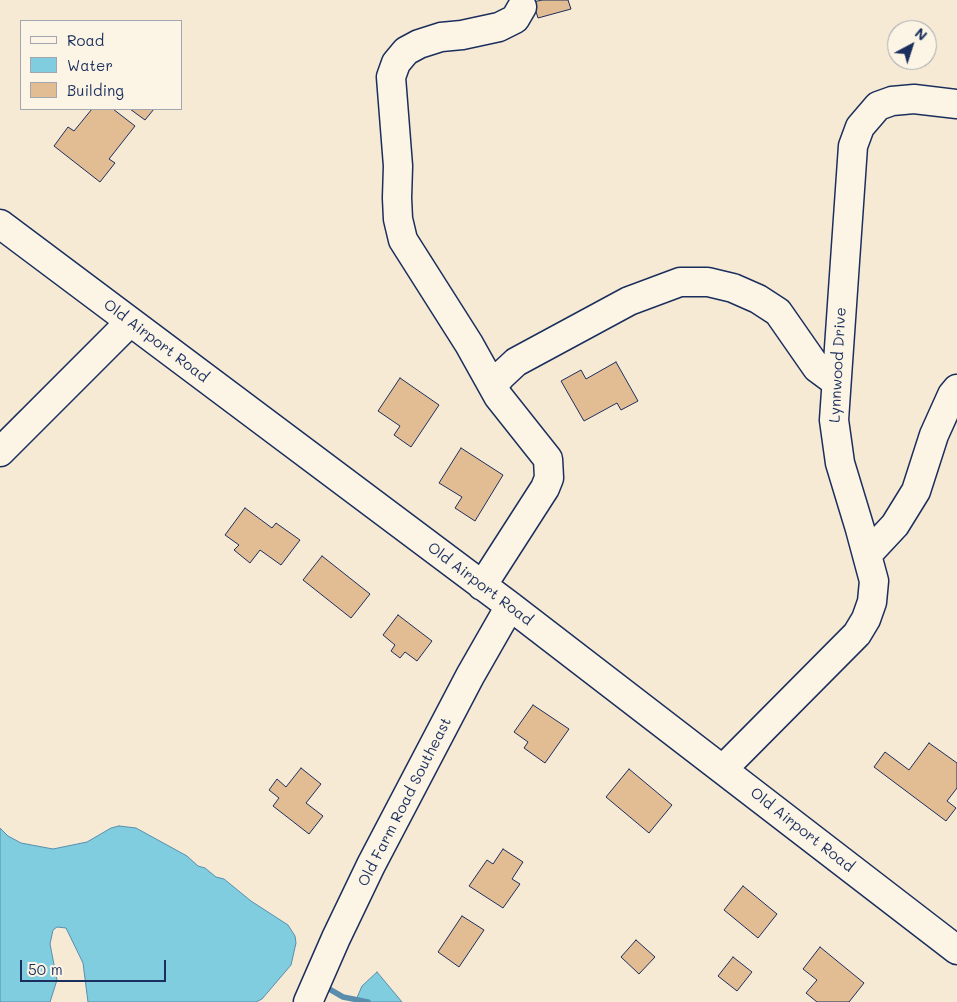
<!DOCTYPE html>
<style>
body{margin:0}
#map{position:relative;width:957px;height:1002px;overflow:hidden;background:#f7ead5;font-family:Mali,sans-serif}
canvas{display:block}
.legend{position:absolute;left:20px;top:20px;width:162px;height:90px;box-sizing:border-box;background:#fcf5e5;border:1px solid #a2a6af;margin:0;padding:6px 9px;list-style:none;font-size:15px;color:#1b2f5e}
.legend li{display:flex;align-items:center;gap:10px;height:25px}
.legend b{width:25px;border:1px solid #a2a6af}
.north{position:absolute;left:887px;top:20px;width:50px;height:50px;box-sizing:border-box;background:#fcf5e5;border:1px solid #a2a6af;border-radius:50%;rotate:40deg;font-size:14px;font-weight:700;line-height:20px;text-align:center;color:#1b2f5e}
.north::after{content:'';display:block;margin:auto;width:18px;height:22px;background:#1b2f5e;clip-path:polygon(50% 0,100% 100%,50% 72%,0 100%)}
.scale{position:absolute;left:20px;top:960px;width:146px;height:22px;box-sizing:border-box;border:2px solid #1b2f5e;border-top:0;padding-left:6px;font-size:15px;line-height:18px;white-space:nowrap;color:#1b2f5e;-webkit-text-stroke:4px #fcf5e5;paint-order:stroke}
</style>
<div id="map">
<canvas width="957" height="1002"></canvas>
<ul class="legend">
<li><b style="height:6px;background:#fcf5e5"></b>Road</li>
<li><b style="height:14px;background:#80cde0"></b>Water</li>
<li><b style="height:14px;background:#e2bc93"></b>Building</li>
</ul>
<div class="north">N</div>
<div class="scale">50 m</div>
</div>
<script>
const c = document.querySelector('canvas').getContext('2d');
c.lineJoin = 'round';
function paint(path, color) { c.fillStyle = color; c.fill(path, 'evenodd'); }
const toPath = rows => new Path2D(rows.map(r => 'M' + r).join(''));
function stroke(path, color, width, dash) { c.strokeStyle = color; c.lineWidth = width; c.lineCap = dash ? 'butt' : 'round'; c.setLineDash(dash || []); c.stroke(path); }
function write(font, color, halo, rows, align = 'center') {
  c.font = font + ' Mali,sans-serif'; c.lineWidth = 4; c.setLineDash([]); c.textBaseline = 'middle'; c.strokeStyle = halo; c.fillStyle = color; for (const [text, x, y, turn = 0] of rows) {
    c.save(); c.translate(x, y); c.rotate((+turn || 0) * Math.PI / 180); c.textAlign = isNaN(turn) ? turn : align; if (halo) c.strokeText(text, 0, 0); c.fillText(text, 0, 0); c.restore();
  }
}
const water = toPath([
 [119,826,136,828,187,856,198,866,205,868,216,877,224,879,251,901,288,925,295,936,296,943,291,965,262,999,256,1002,88,1002,83,963,66,928,57,927,53,930,50,944,57,980,50,1002,0,1002,0,828,8,836,21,843,53,849,87,842,111,828,119,826],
 [377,972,402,1002,358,1002,356,1000,362,986,377,972]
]);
const stream = toPath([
 [331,990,343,997,368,1002]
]);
const building = toPath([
 [542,0,568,0,571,9,538,18,533,2,542,0],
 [92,109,113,109,135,126,109,159,115,163,100,182,54,146,68,127,74,131,92,109],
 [130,109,154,109,145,120,130,109],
 [616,362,638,401,621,410,617,403,584,421,561,381,581,370,586,379,616,362],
 [400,378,439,405,411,447,394,435,400,426,378,411,400,378],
 [461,448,503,475,475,521,455,508,462,497,439,483,461,448],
 [245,508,272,528,276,523,300,540,281,565,260,550,250,563,234,550,239,545,225,535,245,508],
 [322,556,370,594,351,618,303,580,322,556],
 [398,615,432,641,417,661,405,652,400,658,391,651,395,645,383,635,398,615],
 [533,705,569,729,545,763,524,748,528,742,514,732,533,705],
 [929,743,957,763,957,788,947,801,956,808,946,821,874,767,885,752,909,770,929,743],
 [301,768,321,784,306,803,323,816,309,834,273,806,279,798,269,790,277,779,286,787,301,768],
 [629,769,672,805,649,833,606,797,629,769],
 [503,849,523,862,512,879,520,884,503,908,469,886,487,860,493,864,503,849],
 [743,886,777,914,758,938,724,910,743,886],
 [462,916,484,930,459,967,438,952,462,916],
 [636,940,655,957,639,974,621,957,636,940],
 [820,947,864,983,849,1002,817,1002,806,993,817,980,803,969,820,947],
 [733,957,752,972,737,991,718,976,733,957]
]);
const minor = toPath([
 [0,224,510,606,957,950],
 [493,386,501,376,516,362,629,301,680,282,708,282,733,288,758,299,778,312,817,368,836,382],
 [0,452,130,322],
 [867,555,895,525,916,491,934,435,952,395,957,389],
 [482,586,545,488,549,478,548,459,498,396,469,344,403,240,398,219,397,198,398,166,391,77,396,63,406,51,419,44,441,37,462,35,499,27,515,19,522,7],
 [723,769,857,634,866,619,872,602,874,581,860,529,840,463,834,420,853,146,860,127,878,106,892,101,914,99,957,104],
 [308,1002,336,938,371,865,470,676,510,606]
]);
const streetNames = [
 ["Old Airport Road",156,341,37],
 ["Lynnwood Drive",838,365,-87],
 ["Old Airport Road",480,584,37],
 ["Old Farm Road Southeast",405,802,-63],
 ["Old Airport Road",802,830,38]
];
paint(water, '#80cde0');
stroke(water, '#588eac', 1);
stroke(stream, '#588eac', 5.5);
paint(building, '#e2bc93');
stroke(building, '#1b2f5e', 1);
stroke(minor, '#1b2f5e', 31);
stroke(minor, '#fcf5e5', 28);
write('15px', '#1b2f5e', '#fcf5e5', streetNames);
</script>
